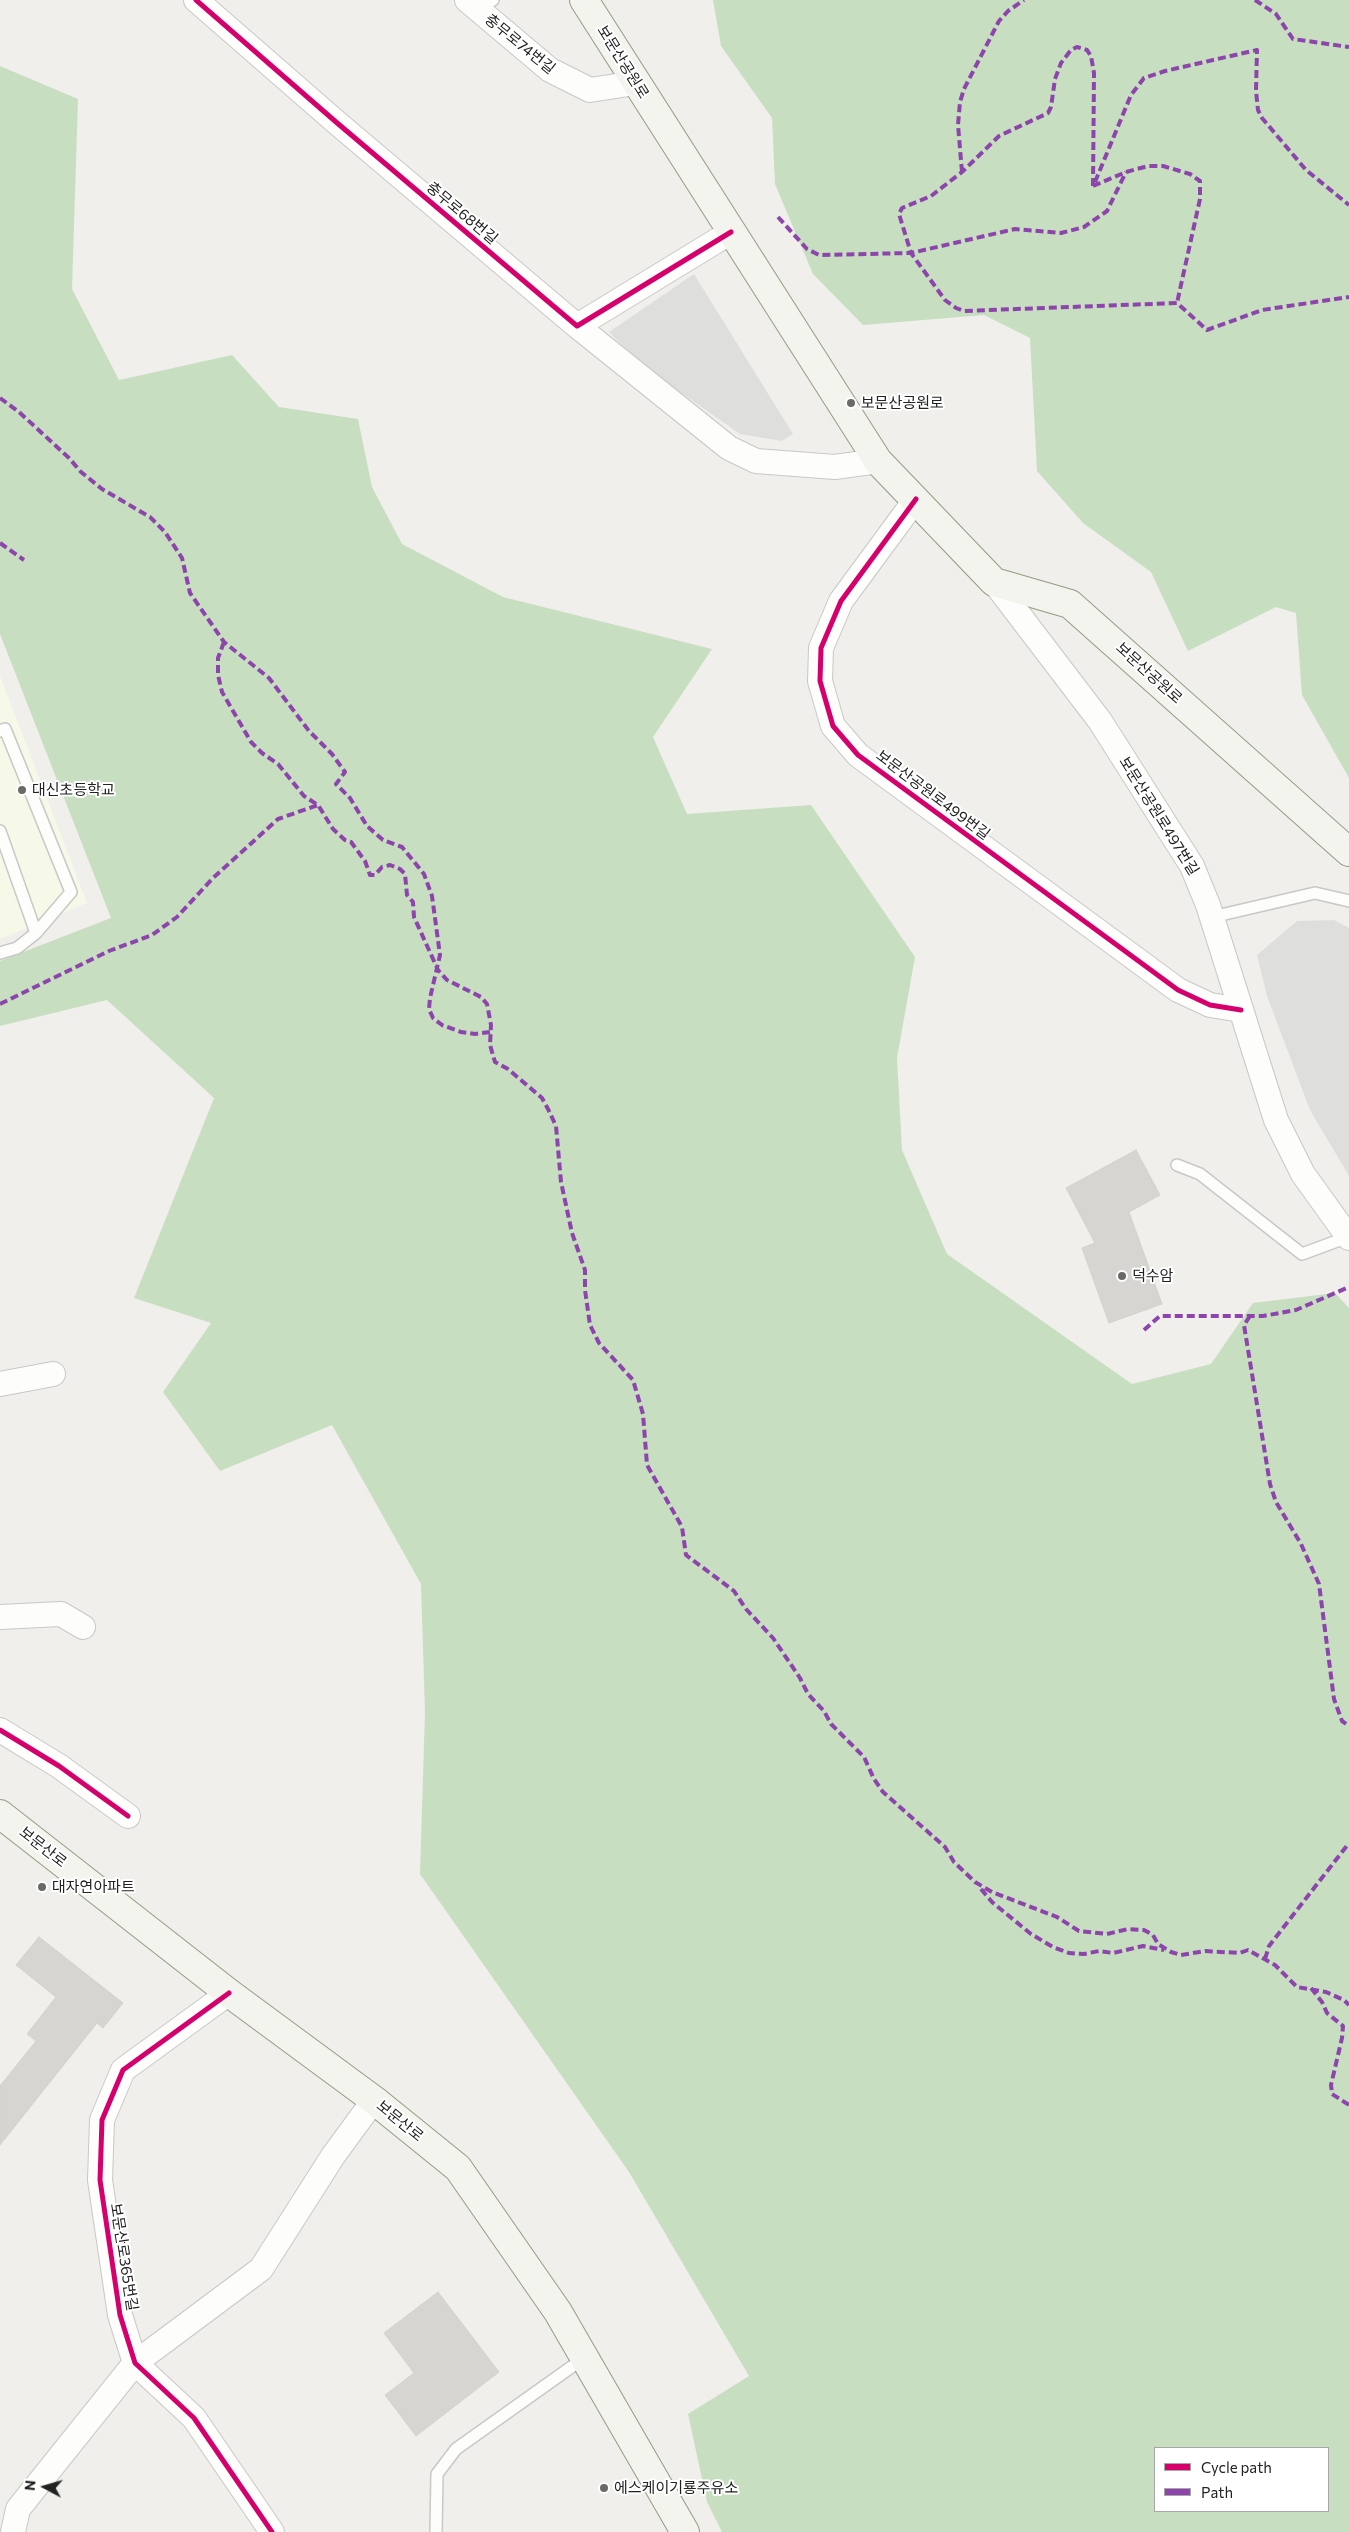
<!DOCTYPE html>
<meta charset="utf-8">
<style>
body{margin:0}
#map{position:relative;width:1349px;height:2532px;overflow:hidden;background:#f0efeb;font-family:Commissioner,sans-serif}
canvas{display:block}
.legend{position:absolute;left:1154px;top:2447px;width:175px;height:65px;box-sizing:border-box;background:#fff;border:1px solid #a7a7a7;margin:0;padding:6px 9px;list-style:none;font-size:15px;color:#222}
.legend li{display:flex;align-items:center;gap:10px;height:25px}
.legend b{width:25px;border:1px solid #a7a7a7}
.north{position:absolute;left:20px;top:2462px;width:50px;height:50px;-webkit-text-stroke:4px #fff;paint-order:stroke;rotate:276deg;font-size:14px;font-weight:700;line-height:20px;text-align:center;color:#222}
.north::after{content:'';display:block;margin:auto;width:18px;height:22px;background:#222;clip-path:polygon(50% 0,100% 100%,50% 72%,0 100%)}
</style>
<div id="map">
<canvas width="1349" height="2532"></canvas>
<ul class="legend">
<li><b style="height:6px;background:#d6006c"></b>Cycle path</li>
<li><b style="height:6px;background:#8e44ad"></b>Path</li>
</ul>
<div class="north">N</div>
</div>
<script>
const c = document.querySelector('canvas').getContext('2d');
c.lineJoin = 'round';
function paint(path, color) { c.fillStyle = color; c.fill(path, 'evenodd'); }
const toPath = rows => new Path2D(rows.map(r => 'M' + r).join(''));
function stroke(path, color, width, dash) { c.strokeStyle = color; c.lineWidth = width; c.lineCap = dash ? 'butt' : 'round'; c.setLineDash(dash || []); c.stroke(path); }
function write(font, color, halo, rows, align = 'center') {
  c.font = font + ' Commissioner,"Noto Sans KR",sans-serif'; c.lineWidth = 4; c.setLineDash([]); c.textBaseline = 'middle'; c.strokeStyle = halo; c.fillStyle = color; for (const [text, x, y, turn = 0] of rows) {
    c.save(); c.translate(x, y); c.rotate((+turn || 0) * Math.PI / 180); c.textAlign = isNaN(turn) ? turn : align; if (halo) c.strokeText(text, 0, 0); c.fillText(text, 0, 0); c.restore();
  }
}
const education = toPath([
 [0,676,87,903,0,939]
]);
const religious = toPath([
 [694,274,793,434,782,441,740,434,643,366,609,332],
 [1334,920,1349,928,1349,1176,1310,1110,1267,996,1257,955,1297,921]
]);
const forest = toPath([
 [713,0,1349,0,1349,778,1302,695,1296,613,1276,607,1188,651,1151,572,1083,523,1037,471,1030,338,984,315,863,325,813,274,775,184,772,118,721,46],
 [0,66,78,99,72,289,119,380,232,355,279,407,358,419,372,487,402,544,503,597,712,649,653,737,687,814,811,805,915,957,897,1058,902,1150,947,1254,1132,1384,1211,1364,1253,1303,1335,1293,1349,1308,1349,2532,722,2532,707,2502,688,2414,749,2376,629,2172,420,1874,425,1712,421,1584,332,1425,220,1471,163,1392,211,1323,134,1298,214,1098,107,1000,0,1026,0,961,111,918,0,634],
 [1328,2448,1328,2511,1155,2511,1155,2448]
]);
const building = toPath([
 [1136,1150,1160,1195,1129,1212,1162,1304,1109,1323,1082,1248,1095,1243,1066,1188,1136,1150],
 [39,1937,123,2003,103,2028,97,2023,0,2145,0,2086,36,2041,27,2034,56,1997,16,1965,39,1937],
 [438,2292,499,2372,416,2436,385,2395,414,2373,384,2333,438,2292]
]);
const lane = toPath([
 [478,10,493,0],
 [0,731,5,729,71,892,36,933],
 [0,831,36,933,17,948,0,953],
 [1212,917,1315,893,1349,901],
 [1177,1165,1200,1174,1302,1254,1348,1237],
 [436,2532,437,2474,456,2449,584,2358]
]);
const street = toPath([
 [196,0,336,122,577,326,731,232],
 [467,0,550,70,590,90,635,83],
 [577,326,729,448,756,461,835,467,878,461],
 [916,499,841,601,821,648,820,681,833,726,858,755,1178,990,1210,1005,1241,1010],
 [994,582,1100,721,1192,866,1208,905,1276,1120,1303,1174,1349,1238],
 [0,1384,53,1374],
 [0,1617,61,1614,83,1627],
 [0,1730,59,1766,128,1816],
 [229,1993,123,2070,102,2120,100,2180,120,2315,135,2363,194,2418,272,2532],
 [13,2532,18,2509,135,2363,261,2269,333,2156,374,2100]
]);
const secondary = toPath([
 [584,0,878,461,994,582,1070,604,1349,852],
 [0,1814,229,1993,374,2100,458,2168,558,2312,685,2532]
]);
const quiet = toPath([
 [1255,0,1276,14,1293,39,1349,47],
 [962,172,958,125,960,102,964,89,999,21,1008,11,1024,0],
 [1095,182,1131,95,1144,78,1165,71,1257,50,1256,91,1258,110,1262,118,1306,170,1349,205],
 [1093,186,1094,73,1091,56,1087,50,1077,47,1071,50,1061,63,1055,79,1051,107,1048,113,999,136,962,172,931,196,902,208,899,214,911,253,945,300,956,308,964,311,1177,303,1207,330,1262,310,1349,297],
 [1093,186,1126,172,1148,166,1163,166,1190,174,1200,181,1200,199,1177,303],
 [778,217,807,249,819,255,911,253,1015,229,1061,233,1084,227,1107,211,1126,172],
 [0,398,19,412,69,458,81,472,102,489,150,517,165,532,182,558,190,593,224,642,269,678,309,731,332,754,345,772,336,784,350,798,367,826,383,840,402,847,424,874,432,896,440,955,430,998,429,1009,433,1018,442,1025,461,1032,475,1034,490,1032],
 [0,543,24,560],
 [224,642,218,658,218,675,222,692,251,742,262,753,278,764,304,796,318,805,333,829,345,840,351,842,365,861,370,875,375,875,382,867,390,865,400,869,405,874,407,895,413,902,414,917,438,970,447,980,481,997,487,1004,491,1025,490,1045,495,1062,508,1069,542,1098,548,1109,556,1126,561,1182,572,1233,585,1270,585,1290,590,1325,599,1343,633,1380,643,1414,647,1465,682,1527,686,1555,734,1591,746,1609,773,1638,800,1678,808,1694,824,1711,831,1724,864,1757,874,1779,883,1792,945,1847,954,1862,975,1882,992,1892,1057,1917,1079,1931,1107,1934,1128,1929,1144,1930,1153,1935,1158,1944,1171,1952,1181,1955,1205,1951,1240,1953,1248,1950,1275,1965,1297,1987,1326,1992,1344,2000,1349,2005],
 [0,1004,109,951,152,935,177,917,213,878,278,819,318,805],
 [1250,1316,1244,1325,1270,1484,1276,1502,1301,1544,1319,1584,1334,1699,1342,1721,1349,1726],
 [1144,1330,1160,1316,1263,1316,1296,1310,1349,1287],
 [981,1889,992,1902,1031,1934,1053,1947,1069,1953,1084,1954,1099,1951,1113,1953,1143,1946,1164,1950],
 [1265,1959,1269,1946,1349,1843],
 [1311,1988,1322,2002,1327,2013,1343,2026,1342,2038,1331,2085,1332,2094,1349,2105]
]);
const cycleway = toPath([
 [196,0,336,122,577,326,731,232],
 [916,499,841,601,821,648,820,681,833,726,858,755,1178,990,1210,1005,1241,1010],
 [0,1730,59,1766,128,1816],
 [229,1993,123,2070,102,2120,100,2180,120,2315,135,2363,194,2418,272,2532]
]);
const markers = [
 [851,403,5,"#6a6a68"],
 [22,790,5,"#6a6a68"],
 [1122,1276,5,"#6a6a68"],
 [42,1887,5,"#6a6a68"],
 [604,2488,5,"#6a6a68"]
];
const streetNames = [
 ["충무로74번길",520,44,39],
 ["보문산공원로",623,62,58],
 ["충무로68번길",462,213,40],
 ["보문산공원로",1149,673,42],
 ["보문산공원로499번길",933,795,37],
 ["보문산공원로497번길",1159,816,58],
 ["보문산로",43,1847,38],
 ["보문산로",400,2121,39],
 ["보문산로365번길",124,2257,81]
];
const poiNames = [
 ["보문산공원로",861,403],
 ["대신초등학교",32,790],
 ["덕수암",1132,1276],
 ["대자연아파트",52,1887],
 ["에스케이기룡주유소",614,2488]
];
paint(education, '#f6f8e8');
paint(religious, '#dededc');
paint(forest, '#c7dfc0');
paint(building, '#d7d5d2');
stroke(building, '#d3d1cc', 1);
stroke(lane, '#c9c8c7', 14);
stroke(street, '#c9c8c7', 26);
stroke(secondary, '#969b81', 30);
stroke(lane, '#fdfdfc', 11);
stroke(street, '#fdfdfc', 24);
stroke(secondary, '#f3f4ed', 28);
stroke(quiet, '#8e44ad', 4, [8, 4]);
stroke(cycleway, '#d6006c', 5);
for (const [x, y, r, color] of markers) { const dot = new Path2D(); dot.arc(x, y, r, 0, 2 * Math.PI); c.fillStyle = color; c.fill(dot); stroke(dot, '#fff', 2); }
write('15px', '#222', '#fff', streetNames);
write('15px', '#222', '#fff', poiNames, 'left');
</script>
